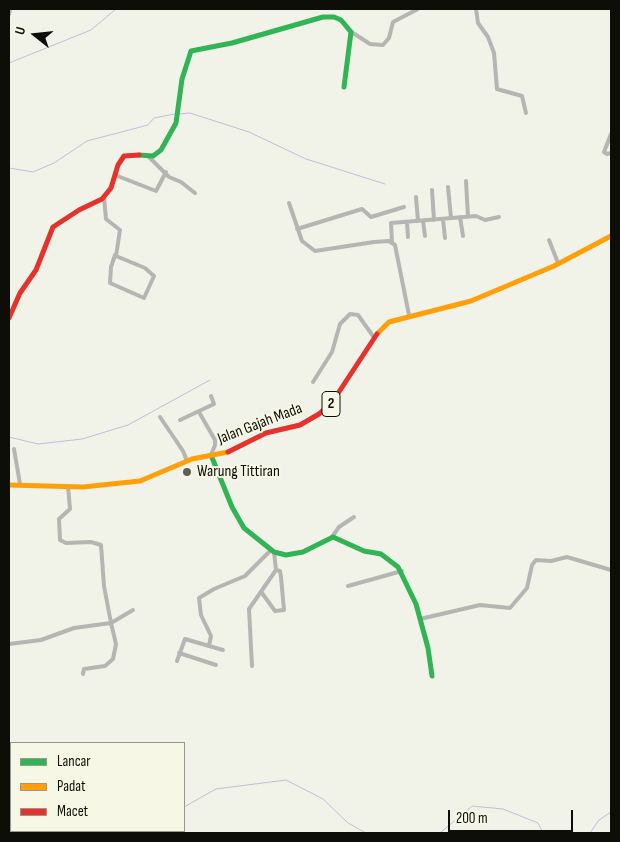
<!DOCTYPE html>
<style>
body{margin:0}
#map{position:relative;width:620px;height:842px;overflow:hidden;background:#f2f3e8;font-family:"Sofia Sans Condensed",sans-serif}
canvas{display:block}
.frame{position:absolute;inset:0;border:10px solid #0e0e08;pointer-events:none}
.legend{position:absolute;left:10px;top:742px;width:175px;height:90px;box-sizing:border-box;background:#f6f7e4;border:1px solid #999a8c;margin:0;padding:6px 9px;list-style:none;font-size:15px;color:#0e0e08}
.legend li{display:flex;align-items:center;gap:10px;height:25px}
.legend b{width:25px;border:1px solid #999a8c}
.north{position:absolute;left:10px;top:10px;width:50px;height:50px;-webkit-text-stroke:4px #f6f7e4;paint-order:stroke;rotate:286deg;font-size:14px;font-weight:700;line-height:20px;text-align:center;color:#0e0e08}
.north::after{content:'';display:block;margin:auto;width:18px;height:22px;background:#0e0e08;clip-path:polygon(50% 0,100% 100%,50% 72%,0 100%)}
.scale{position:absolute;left:448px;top:810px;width:125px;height:22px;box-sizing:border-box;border:2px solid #0e0e08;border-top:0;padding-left:6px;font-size:15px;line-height:18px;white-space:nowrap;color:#0e0e08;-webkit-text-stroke:4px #f6f7e4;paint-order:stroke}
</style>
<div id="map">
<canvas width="620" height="842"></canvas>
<div class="frame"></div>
<ul class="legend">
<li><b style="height:6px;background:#30b455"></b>Lancar</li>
<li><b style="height:6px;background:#ff9f0a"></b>Padat</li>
<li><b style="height:6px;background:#e5322d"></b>Macet</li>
</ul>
<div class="north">U</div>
<div class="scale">200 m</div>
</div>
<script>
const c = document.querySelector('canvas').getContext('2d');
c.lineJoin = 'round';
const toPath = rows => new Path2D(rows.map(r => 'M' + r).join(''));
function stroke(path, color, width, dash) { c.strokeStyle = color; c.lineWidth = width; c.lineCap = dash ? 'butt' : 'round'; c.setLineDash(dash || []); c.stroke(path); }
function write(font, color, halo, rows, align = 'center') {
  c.font = font + ' "Sofia Sans Condensed",sans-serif'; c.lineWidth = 4; c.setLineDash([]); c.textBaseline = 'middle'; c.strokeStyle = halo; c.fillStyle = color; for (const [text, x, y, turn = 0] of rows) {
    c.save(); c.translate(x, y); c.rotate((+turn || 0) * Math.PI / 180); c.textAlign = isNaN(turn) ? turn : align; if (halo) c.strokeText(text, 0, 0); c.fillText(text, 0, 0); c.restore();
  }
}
const stream = toPath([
 [9,63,91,30,116,9],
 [179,114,190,113,249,132,306,159,385,184],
 [9,168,33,172,54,163,87,141,148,125,154,118,175,114],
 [9,437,38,444,82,439,128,425,210,380],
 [9,785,11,785],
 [184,807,216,789,286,780,323,799,348,823,366,833],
 [440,833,472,806,503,809,538,823,543,833],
 [590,833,599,820,611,812]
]);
const street = toPath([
 [476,9,478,23,488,37,494,53,497,89,522,96,526,113],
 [9,14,10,9],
 [350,31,370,44,383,45,389,38,393,22,418,9],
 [611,134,604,152,607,154,611,153],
 [149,157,169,177,181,182,195,193],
 [115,175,156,191,166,172],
 [466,181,468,217],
 [448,187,451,218],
 [432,190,434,220],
 [104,197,106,219,120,230,116,256,145,268,154,276,144,298,110,283,111,267,115,255],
 [416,197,418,221],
 [289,203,302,241,315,251,374,242,389,241,395,245,409,315],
 [460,217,463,236],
 [443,219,445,238],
 [423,221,425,236],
 [407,222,408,237],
 [297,229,362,209,371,217,404,207],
 [549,240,558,263],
 [392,242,391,223,476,216,485,220,499,217],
 [313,382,332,352,340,324,350,314,358,315,373,336],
 [199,412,215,440,215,445,211,455],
 [160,417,183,451,187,461],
 [180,420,214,404,211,396],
 [14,449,20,484],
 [332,537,339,527,354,517],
 [348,586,402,571],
 [262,593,275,611,284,610,281,577,280,571,276,570],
 [420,619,480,605,510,608,527,588,532,565,536,560,551,561,567,557,611,570],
 [9,644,41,640,74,628,111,623,104,586,101,545,91,542,66,543,60,540,59,519,70,509,68,486],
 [209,646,211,636,201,615,199,598,214,589,245,576,271,550],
 [179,653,216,665],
 [177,661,185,639,223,650],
 [252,666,249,609,276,570,274,552],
 [83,674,84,669,105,666,113,659,116,644,111,623,133,610]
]);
const fast = toPath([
 [139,155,153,156,161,150,176,123,182,79,191,51,232,43,323,17,334,17,341,20,351,32,344,87],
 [211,455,232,507,244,528,274,552,286,555,303,552,333,537,364,551,381,554,398,567,416,604,428,648,432,676]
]);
const slow = toPath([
 [377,334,389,322,471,301,554,266,611,236],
 [9,485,83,487,140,481,192,459,228,452]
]);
const jam = toPath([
 [9,318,20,293,36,270,53,227,79,210,102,199,111,188,118,165,124,156,139,155],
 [228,452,266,433,300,425,319,414,333,401,377,334]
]);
const markers = [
 [187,472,5,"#5e5e56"]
];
const shields = [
 [331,404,18]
];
const shieldNames = [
 ["2",331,404]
];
const streetNames = [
 ["Jalan Gajah Mada",260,424,-21]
];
const poiNames = [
 ["Warung Tittiran",197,472]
];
stroke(stream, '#c2bbdb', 1);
stroke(street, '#b5b5b3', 4);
stroke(fast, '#30b455', 5);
stroke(slow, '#ff9f0a', 5);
stroke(jam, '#e5322d', 5);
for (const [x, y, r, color] of markers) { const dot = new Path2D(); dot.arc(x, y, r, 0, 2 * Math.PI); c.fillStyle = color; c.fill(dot); stroke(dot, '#f6f7e4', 2); }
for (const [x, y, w] of shields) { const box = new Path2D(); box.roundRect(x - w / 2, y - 12.5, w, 25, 4); c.fillStyle = '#f6f7e4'; c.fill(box); stroke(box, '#0e0e08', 1); }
write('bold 15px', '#0e0e08', null, shieldNames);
write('16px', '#0e0e08', '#f6f7e4', streetNames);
write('16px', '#0e0e08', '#f6f7e4', poiNames, 'left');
</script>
